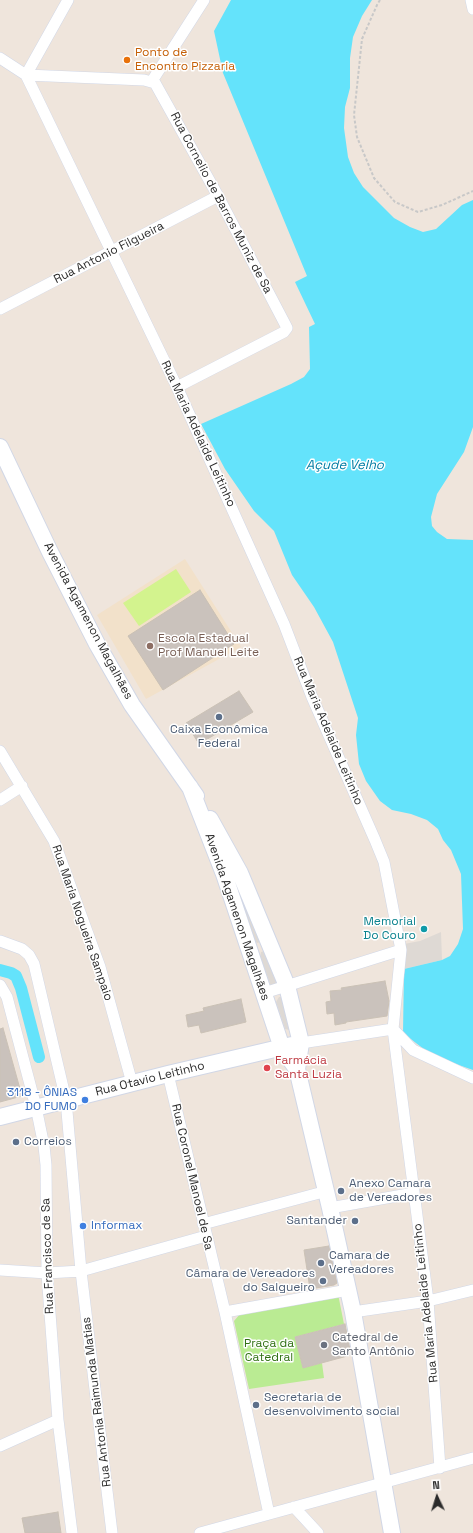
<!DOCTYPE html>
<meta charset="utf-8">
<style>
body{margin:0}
#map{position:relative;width:473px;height:1533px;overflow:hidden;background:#efe5dc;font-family:"Space Grotesk",sans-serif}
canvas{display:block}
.north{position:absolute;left:417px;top:1477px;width:40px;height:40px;-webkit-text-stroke:3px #fff;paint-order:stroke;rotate:356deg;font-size:11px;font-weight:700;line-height:16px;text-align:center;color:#2b2b2b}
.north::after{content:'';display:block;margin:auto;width:14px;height:18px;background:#2b2b2b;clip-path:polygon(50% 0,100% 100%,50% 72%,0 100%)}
</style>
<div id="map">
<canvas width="473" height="1533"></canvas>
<div class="north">N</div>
</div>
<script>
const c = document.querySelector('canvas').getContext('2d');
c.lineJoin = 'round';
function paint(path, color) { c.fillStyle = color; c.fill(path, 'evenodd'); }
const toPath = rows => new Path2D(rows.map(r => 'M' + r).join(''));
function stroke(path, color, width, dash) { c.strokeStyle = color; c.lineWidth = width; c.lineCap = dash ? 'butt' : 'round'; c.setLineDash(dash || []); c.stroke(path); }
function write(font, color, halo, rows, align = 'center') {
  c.font = font + ' "Space Grotesk",sans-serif'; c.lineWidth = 3; c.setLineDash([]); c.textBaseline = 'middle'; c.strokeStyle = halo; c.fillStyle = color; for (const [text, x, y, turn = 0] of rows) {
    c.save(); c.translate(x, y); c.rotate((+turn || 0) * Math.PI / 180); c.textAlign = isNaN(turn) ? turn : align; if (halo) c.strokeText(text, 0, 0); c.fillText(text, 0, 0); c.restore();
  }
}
const education = toPath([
 [185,559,241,647,146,699,97,615]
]);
const green = toPath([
 [338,1294,344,1324,295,1337,303,1368,322,1363,324,1378,249,1389,234,1321,240,1314]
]);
const pitch = toPath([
 [176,569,191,592,139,626,123,603]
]);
const plaza = toPath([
 [246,905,261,940,258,943,255,942,243,909,244,906],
 [441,932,442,960,404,969,404,944,420,941],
 [265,951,279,983,271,986,260,957,261,952],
 [279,997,282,997,290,1030,285,1029,276,1002]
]);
const water = toPath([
 [231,0,372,0,362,16,353,37,350,58,350,88,345,107,344,128,348,157,354,173,363,187,394,218,410,227,423,232,436,229,462,205,473,200,473,427,464,452,437,494,431,517,432,526,437,532,447,539,473,540,473,1070,453,1063,425,1050,403,1033,404,969,442,960,450,956,458,944,463,929,461,874,451,850,443,840,438,829,427,820,411,814,392,810,380,801,366,781,359,764,356,735,358,718,333,642,314,607,292,575,274,531,254,511,225,469,201,424,291,384,304,377,310,369,309,327,315,324,295,282,307,276,223,73,214,31]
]);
const canal = toPath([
 [0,970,11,973,16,976,21,988,39,1057]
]);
const building = toPath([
 [200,590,234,644,163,690,128,636,200,590],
 [239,691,253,712,199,744,186,723,239,691],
 [385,981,389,1001,387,1016,346,1022,346,1023,335,1025,334,1013,327,1014,326,1002,331,1001,330,991,342,990,341,988,385,981],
 [241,999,246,1022,201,1033,199,1025,188,1027,186,1015,204,1011,203,1008,241,999],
 [3,1028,22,1096,0,1102,0,1029,3,1028],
 [329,1246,337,1283,334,1285,310,1289,304,1250,329,1246],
 [345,1324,351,1355,303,1368,295,1337,345,1324],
 [58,1512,61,1533,25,1533,22,1518,58,1512]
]);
const path = toPath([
 [380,0,377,5,362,39,354,115,357,137,374,178,395,202,418,212,442,205,473,191]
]);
const street = toPath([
 [471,0,473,9],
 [0,58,26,75,177,387,284,624,312,697,375,840,384,862,401,950,393,1029,428,1301,440,1468],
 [26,75,144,80,155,83,218,196,285,324,287,328,284,332,177,387],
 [26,75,68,0],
 [152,81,204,0],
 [0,309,218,196],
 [0,751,54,841,100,967,132,1083],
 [0,800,22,786],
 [0,941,22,949,29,955,34,964,66,1100,81,1271,112,1533],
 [0,985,7,997,36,1107,44,1146,46,1165,47,1273,58,1420,72,1533],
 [264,993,401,950],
 [301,1043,393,1029,413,1050,473,1078],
 [168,1074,225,1312,269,1514],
 [330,1208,414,1193],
 [203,1224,327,1191],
 [0,1270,47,1273,81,1271,206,1236],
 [225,1312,348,1290],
 [353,1312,428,1301,473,1290],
 [0,1446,58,1420],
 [294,1507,318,1533],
 [200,1533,473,1458]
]);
const secondary = toPath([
 [0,447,50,552,97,644,132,705,196,796],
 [190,787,224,874,282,1048,297,1069,330,1208,353,1312,392,1533],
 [210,819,240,873,287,986,301,1043,297,1069],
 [0,1117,168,1074,292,1045]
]);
const markers = [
 [127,60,4,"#e8710a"],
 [150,646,4,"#8d6e63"],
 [219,717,4,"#5c6f8a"],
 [424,929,4,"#0f9aa8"],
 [267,1068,4,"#e0444e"],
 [85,1100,4,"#3f7fe0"],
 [16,1142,4,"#5c6f8a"],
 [341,1191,4,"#5c6f8a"],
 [355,1221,4,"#5c6f8a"],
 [83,1226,4,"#3f7fe0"],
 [321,1263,4,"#5c6f8a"],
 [323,1281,4,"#5c6f8a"],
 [324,1345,4,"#6b7280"],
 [256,1405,4,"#5c6f8a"]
];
const foodNames = [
 ["Ponto de",135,53],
 ["Encontro Pizzaria",135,67]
];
const streetNames = [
 ["Rua Cornelio de Barros Muniz de Sa",221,203,62],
 ["Rua Antonio Filgueira",109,253,-27],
 ["Rua Maria Adelaide Leitinho",198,434,65],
 ["Avenida Agamenon Magalhães",88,621,62],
 ["Rua Maria Adelaide Leitinho",328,731,67],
 ["Avenida Agamenon Magalhães",237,917,71],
 ["Rua Maria Nogueira Sampaio",82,923,71],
 ["Rua Otavio Leitinho",150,1079,-14],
 ["Rua Coronel Manoel de Sa",192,1177,77],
 ["Rua Francisco de Sa",48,1256,-92],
 ["Rua Maria Adelaide Leitinho",426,1303,-96],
 ["Rua Antonia Raimunda Matias",97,1402,-97]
];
const educationNames = [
 ["Escola Estadual",158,639],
 ["Prof Manuel Leite",158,653]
];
const serviceNames = [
 ["Caixa Econômica",219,730,"center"],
 ["Federal",219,744,"center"],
 ["Correios",24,1142],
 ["Anexo Camara",349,1184],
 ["de Vereadores",349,1198],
 ["Santander",347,1221,"right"],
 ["Camara de",329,1256],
 ["Vereadores",329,1270],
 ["Câmara de Vereadores",315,1274,"right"],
 ["do Salgueiro",315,1288,"right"],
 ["Secretaria de",264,1398],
 ["desenvolvimento social",264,1412]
];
const cultureNames = [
 ["Memorial",416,922],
 ["Do Couro",416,936]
];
const healthNames = [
 ["Farmácia",275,1061],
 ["Santa Luzia",275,1075]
];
const shopNames = [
 ["3118 - ÔNIAS",77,1093],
 ["DO FUMO",77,1107],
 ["Informax",91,1226,"left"]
];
const worshipNames = [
 ["Catedral de",332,1338],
 ["Santo Antônio",332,1352]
];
const parkNames = [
 ["Praça da",269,1344],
 ["Catedral",269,1358]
];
const waterNames = [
 ["Açude Velho",345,465]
];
paint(education, '#f2e1ca');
paint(green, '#baeb93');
paint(pitch, '#d3f38e');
paint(plaza, '#ded9d4');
paint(water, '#64e3fb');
stroke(canal, '#64e3fb', 12);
paint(building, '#cac2bc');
stroke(building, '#cac1b5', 1);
stroke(street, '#d1d7e6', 12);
stroke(secondary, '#d1d7e6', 18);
stroke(path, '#c8c8c8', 2, [3, 2]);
stroke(street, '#fff', 11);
stroke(secondary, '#fff', 16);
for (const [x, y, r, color] of markers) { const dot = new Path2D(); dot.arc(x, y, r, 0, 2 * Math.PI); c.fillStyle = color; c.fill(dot); stroke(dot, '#fff', 1.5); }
write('12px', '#c56008', '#fff', foodNames, 'left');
write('12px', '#2b2b2b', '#fff', streetNames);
write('12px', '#785e54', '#fff', educationNames, 'left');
write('12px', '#4e5e75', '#fff', serviceNames, 'left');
write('12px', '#0d838f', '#fff', cultureNames, 'right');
write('12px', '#be3a42', '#fff', healthNames, 'left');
write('12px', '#366cbe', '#fff', shopNames, 'right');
write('12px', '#5b616d', '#fff', worshipNames, 'left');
write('12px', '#307113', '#fff', parkNames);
write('italic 13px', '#017ca3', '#fff', waterNames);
</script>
